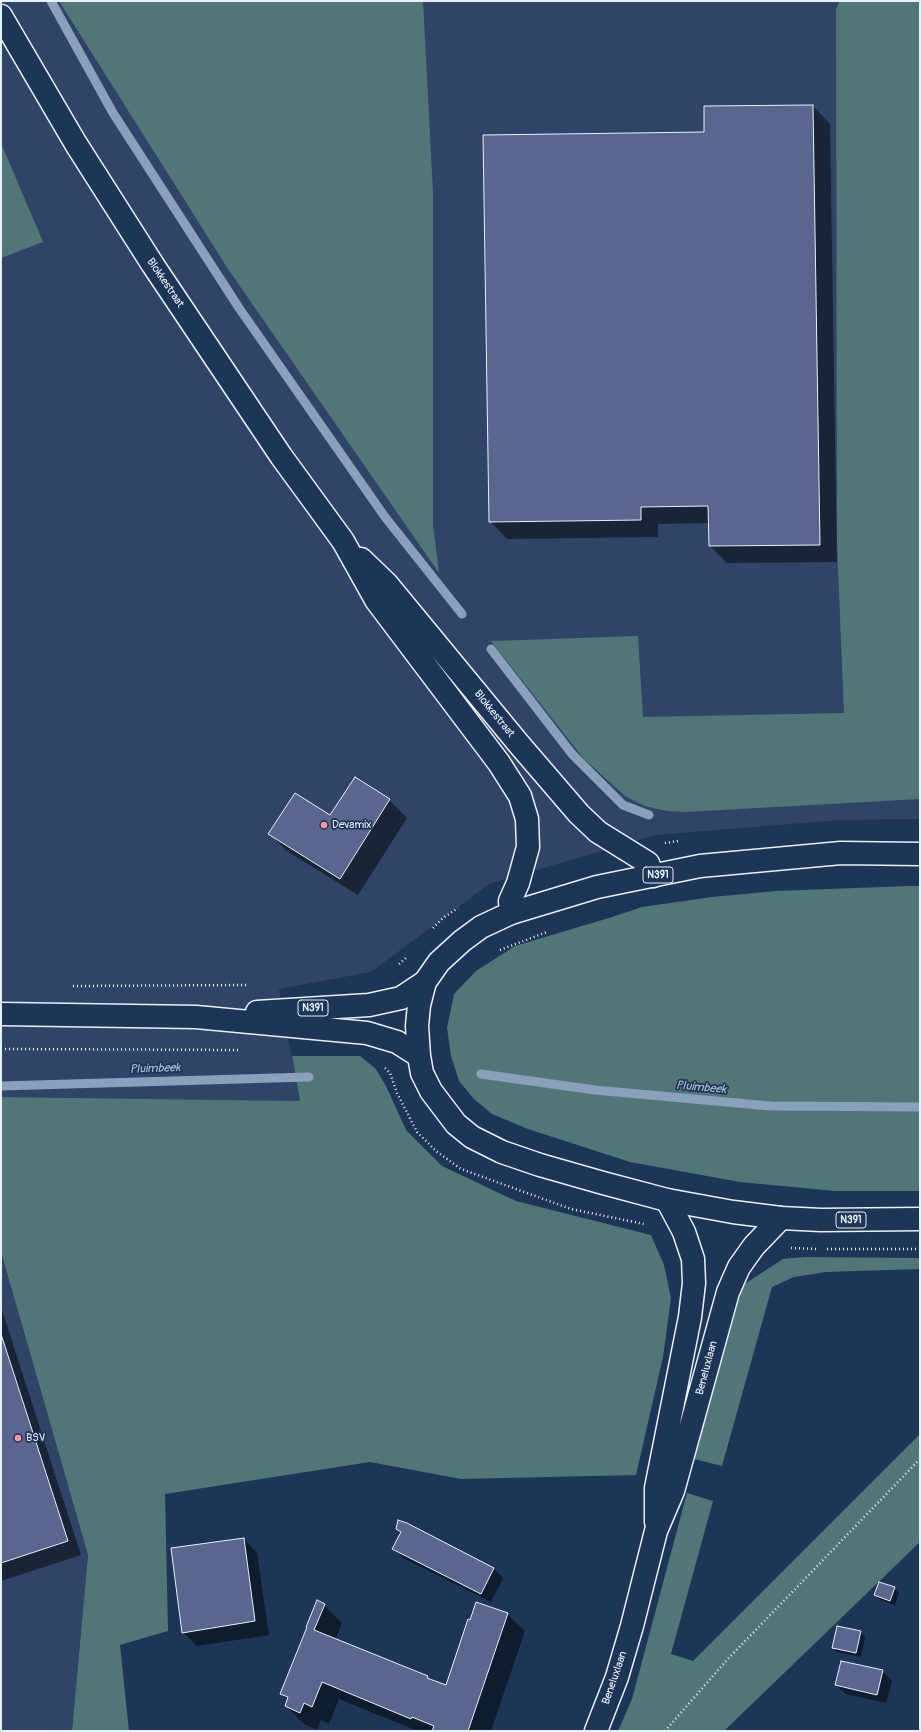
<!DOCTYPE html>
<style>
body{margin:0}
#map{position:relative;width:921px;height:1732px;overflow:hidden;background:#1d3557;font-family:Pangolin,sans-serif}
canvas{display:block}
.frame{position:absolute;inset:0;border:2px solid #e8f1f8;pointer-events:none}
</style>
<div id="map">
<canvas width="921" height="1732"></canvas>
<div class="frame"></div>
</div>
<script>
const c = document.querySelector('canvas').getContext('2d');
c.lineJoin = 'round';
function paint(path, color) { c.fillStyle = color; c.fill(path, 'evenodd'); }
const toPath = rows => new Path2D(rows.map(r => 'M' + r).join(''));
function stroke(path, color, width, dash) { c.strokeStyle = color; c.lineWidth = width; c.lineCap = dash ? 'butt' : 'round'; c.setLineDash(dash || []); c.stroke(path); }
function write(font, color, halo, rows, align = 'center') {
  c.font = font + ' Pangolin,sans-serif'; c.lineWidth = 3.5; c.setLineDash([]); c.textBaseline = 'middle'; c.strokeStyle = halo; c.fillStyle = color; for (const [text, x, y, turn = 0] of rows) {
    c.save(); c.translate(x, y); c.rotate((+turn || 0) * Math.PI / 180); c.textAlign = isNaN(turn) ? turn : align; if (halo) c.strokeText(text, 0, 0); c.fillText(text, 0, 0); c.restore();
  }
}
const built = toPath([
 [1,1,920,1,920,819,841,820,656,835,489,884,371,972,279,989,300,1101,1,1097],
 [1,1252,88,1555,72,1731,1,1731]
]);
const green = toPath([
 [59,1,423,1,433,193,433,525,439,573,228,269],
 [839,1,920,1,920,799,685,812,667,811,645,806,625,796,584,759,491,641,638,636,643,717,844,713,837,544,836,10],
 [1,143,43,242,1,258],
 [908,886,920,886,920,1191,835,1191,740,1182,630,1162,528,1129,492,1114,474,1099,459,1081,451,1056,447,1028,454,994,476,971,515,946,609,918,642,907,712,897,776,891],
 [292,1056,360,1056,376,1069,386,1086,406,1130,442,1166,516,1201,651,1235,664,1265,671,1298,663,1357,636,1475,461,1479,370,1462,165,1494,168,1631,120,1645,129,1731,72,1731,88,1555,1,1252,1,1097,300,1101],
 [804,1257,920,1258,920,1269,826,1272,794,1277,772,1287,722,1466,694,1459,743,1285,783,1259],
 [920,1434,920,1542,724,1731,618,1731,632,1699,687,1493,713,1501,671,1654,693,1661]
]);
const shadow = toPath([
 [813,106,830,124,837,562,727,563,710,546,709,523,658,524,658,537,507,539,490,521,705,133],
 [389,800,407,818,358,895,287,851,270,834],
 [1,1307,81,1555,1,1581],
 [406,1524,494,1569,503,1578,491,1602,403,1558,394,1548,401,1533,397,1529],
 [244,1539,257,1553,269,1635,197,1646,183,1632],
 [894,1588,899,1593,895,1605,880,1600,876,1595],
 [324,1605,342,1623,335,1640,428,1677,430,1680,446,1686,507,1614,525,1631,491,1731,418,1731,339,1699,329,1724,321,1720,317,1730,304,1724,286,1706,288,1700,281,1694],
 [861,1632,865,1637,861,1657,837,1652,833,1648],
 [882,1671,892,1681,886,1703,846,1694,836,1685]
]);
const stream = toPath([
 [51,1,113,113,239,308,385,517,462,614],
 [491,649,572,754,623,805,649,815],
 [481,1074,595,1090,770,1106,920,1107],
 [1,1086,309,1077]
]);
const building = toPath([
 [813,105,820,545,709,546,708,506,641,507,641,520,489,522,483,135,704,132,704,106,813,105],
 [355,777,390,799,340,879,268,834,295,793,330,815,355,777],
 [1,1334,68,1541,1,1563,1,1334],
 [398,1520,407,1523,494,1568,481,1594,392,1549,401,1532,396,1529,398,1520],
 [244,1538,255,1621,182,1633,171,1548,244,1538],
 [879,1582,895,1587,890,1601,874,1595,879,1582],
 [317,1600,325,1604,314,1630,428,1676,427,1678,446,1685,468,1619,470,1620,476,1602,508,1613,468,1731,432,1731,434,1726,412,1717,411,1719,322,1682,312,1707,304,1703,300,1713,285,1706,288,1697,280,1694,307,1627,306,1627,317,1600],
 [837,1626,861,1631,856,1653,832,1648,837,1626],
 [841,1661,883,1670,877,1695,835,1685,841,1661]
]);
const path = toPath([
 [665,843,678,841],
 [433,928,443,918,458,908],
 [500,950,547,932],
 [399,964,407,957],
 [73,986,248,985],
 [1,1049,240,1050],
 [385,1068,390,1073,397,1093,417,1132,436,1151,461,1169,571,1209,644,1224],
 [791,1248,818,1249],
 [827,1249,920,1249],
 [665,1731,726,1661,920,1459]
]);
const secondary = toPath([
 [1,16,76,144,153,265,281,456,343,541,376,600,499,763,520,796,527,819,528,847,518,883,510,901,511,913],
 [361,559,387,584,518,743,579,814,598,832,648,863,653,876],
 [656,1522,656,1488,690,1317,694,1283,693,1259,684,1232,667,1200],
 [596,1731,617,1677,632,1626,656,1531,673,1491,728,1292,739,1267,754,1246,781,1218]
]);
const primary = toPath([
 [920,854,841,853,700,866,597,887,511,913,481,927,462,941,439,962,425,982,419,1005,417,1026,419,1056,422,1073,431,1091,456,1124,472,1137,502,1152,540,1165,603,1183,667,1200,733,1212,781,1218,821,1220,920,1219],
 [257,1012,369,1005,401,998,425,982],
 [1,1014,196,1017,367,1033,397,1042,419,1056]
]);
const markers = [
 [324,825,4,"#ff9aa2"],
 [18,1438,4,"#ff9aa2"]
];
const shields = [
 [658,875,30],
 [313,1008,30],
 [851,1220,30]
];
const shieldNames = [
 ["N391",658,875],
 ["N391",313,1008],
 ["N391",851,1220]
];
const streetNames = [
 ["Blokkestraat",165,283,56],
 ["Blokkestraat",494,714,51],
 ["Beneluxlaan",707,1368,-75],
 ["Beneluxlaan",615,1678,-71]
];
const poiNames = [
 ["Devamix",332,825],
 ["BSV",26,1438]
];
const waterNames = [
 ["Pluimbeek",155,1069,-2],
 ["Pluimbeek",701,1088,5]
];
paint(built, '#2f4467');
paint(green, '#517678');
paint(shadow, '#0007');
stroke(stream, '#89a1ba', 9);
paint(building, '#5a668d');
stroke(building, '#e8f1f8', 1);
stroke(secondary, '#e8f1f8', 25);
stroke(primary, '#e8f1f8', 25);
stroke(path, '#e8f1f8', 2.5, [1, 3]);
stroke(secondary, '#1d3557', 22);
stroke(primary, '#1d3557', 22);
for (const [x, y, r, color] of markers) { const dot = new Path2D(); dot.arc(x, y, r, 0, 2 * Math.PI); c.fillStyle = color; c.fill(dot); stroke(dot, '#1d3557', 1.5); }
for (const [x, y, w] of shields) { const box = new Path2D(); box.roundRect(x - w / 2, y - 8, w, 16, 3); c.fillStyle = '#1d3557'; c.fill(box); stroke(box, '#e8f1f8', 1); }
write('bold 10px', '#e8f1f8', null, shieldNames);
write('11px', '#e8f1f8', '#1d3557', streetNames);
write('11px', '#e8f1f8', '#1d3557', poiNames, 'left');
write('italic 12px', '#b0c2d4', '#1d3557', waterNames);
</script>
